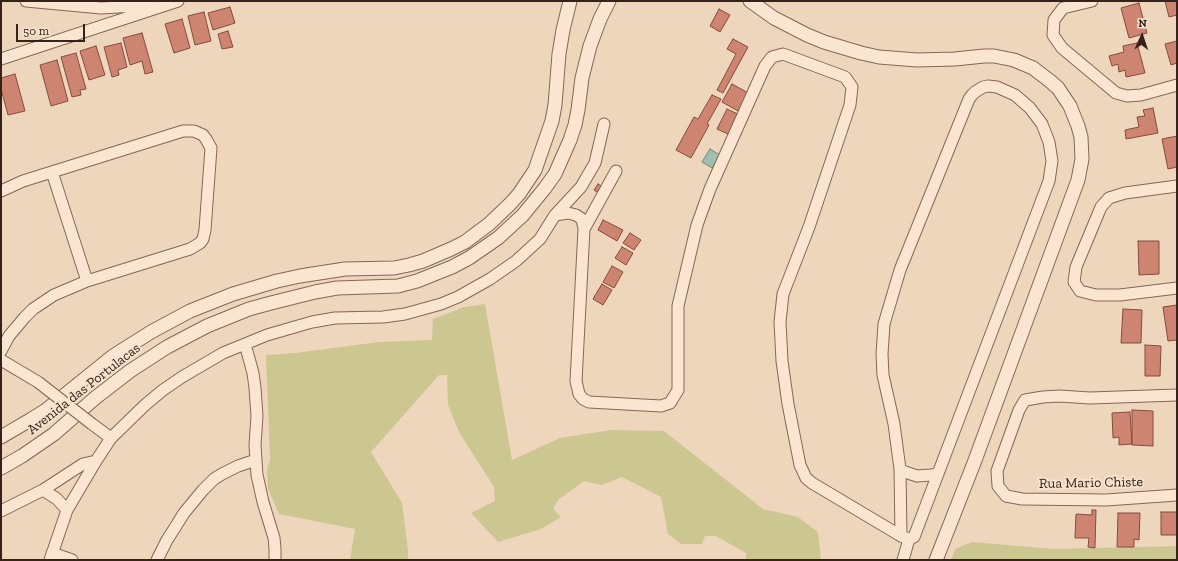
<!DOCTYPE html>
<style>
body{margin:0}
#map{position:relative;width:1178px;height:561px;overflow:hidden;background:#eed6bd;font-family:"Zilla Slab",serif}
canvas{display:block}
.frame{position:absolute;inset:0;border:2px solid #35221b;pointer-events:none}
.north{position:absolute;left:1122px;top:16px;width:40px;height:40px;-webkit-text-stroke:3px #f6e2cd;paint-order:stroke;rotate:3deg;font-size:11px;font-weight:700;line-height:16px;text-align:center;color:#35221b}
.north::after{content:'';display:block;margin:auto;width:14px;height:18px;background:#35221b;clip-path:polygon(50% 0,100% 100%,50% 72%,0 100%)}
.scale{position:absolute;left:16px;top:24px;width:69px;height:18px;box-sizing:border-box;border:2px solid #35221b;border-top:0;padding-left:5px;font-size:12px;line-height:14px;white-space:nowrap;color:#35221b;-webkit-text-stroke:3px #f6e2cd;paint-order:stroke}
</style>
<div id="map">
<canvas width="1178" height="561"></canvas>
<div class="frame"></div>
<div class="north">N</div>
<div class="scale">50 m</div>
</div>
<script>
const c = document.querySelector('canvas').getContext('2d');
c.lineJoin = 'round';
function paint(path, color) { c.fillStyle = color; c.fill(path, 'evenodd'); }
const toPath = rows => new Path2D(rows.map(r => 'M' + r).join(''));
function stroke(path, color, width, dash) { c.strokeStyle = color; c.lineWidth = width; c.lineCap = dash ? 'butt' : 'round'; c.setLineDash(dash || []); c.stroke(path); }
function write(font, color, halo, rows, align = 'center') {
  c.font = font + ' "Zilla Slab",serif'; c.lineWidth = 4; c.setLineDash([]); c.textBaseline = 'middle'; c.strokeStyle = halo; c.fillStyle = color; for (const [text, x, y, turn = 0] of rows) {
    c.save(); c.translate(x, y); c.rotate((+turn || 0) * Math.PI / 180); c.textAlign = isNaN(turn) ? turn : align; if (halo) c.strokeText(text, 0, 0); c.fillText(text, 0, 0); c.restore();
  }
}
const green = toPath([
 [485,304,512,460,560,438,611,430,664,431,763,509,798,517,818,532,821,560,746,560,746,553,716,536,705,536,702,544,681,544,668,534,661,497,622,477,602,485,584,481,558,500,553,509,561,517,541,529,498,542,471,513,495,501,494,487,459,432,448,405,447,375,439,375,371,452,402,503,408,550,408,560,350,560,355,529,279,514,268,489,267,469,270,460,266,355,295,353,379,342,432,340,433,319,464,307],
 [972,542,1053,549,1177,546,1177,560,951,560,955,549]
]);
const water = toPath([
 [710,149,720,155,712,168,702,162,710,149]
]);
const building = toPath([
 [1165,1,1177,1,1177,15,1169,17,1165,1],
 [1139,3,1147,33,1129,38,1121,8,1139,3],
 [230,7,235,23,213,30,208,13,230,7],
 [719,9,730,15,720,32,710,26,719,9],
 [204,12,211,41,195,45,188,16,204,12],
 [182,19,190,48,174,53,165,24,182,19],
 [228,31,233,47,222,49,218,34,228,31],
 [142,33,153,72,145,74,142,61,130,65,123,38,142,33],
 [733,39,748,47,723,93,717,90,736,54,727,49,733,39],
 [1177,41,1177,63,1171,65,1165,44,1177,41],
 [121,43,127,67,118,70,119,75,112,77,104,47,121,43],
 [1137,43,1145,73,1126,77,1125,70,1119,72,1118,64,1112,66,1109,56,1124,52,1123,46,1137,43],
 [96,46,105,75,89,80,80,51,96,46],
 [76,53,86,89,80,90,81,95,72,97,61,57,76,53],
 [57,60,68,101,51,106,40,65,57,60],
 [15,74,25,111,8,115,1,89,1,78,15,74],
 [732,84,750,94,740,112,722,102,732,84],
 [712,95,721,99,707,124,709,125,691,158,676,150,694,117,698,119,712,95],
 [1153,108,1158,133,1126,139,1125,130,1139,127,1137,117,1145,116,1143,110,1153,108],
 [727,109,742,116,732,136,717,129,727,109],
 [1177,136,1177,167,1168,169,1162,139,1177,136],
 [598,184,604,188,600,194,594,190,598,184],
 [603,220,623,230,617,241,598,230,603,220],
 [630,233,641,240,634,250,623,243,630,233],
 [1138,241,1159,241,1159,274,1139,275,1138,241],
 [622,247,633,253,626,265,615,258,622,247],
 [612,266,623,272,614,288,603,282,612,266],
 [602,284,612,290,603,305,593,299,602,284],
 [1177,305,1177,340,1168,341,1163,307,1177,305],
 [1123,309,1142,310,1141,343,1121,343,1123,309],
 [1145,345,1161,346,1160,376,1145,376,1145,345],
 [1132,410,1153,411,1153,446,1132,445,1132,410],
 [1130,412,1132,444,1119,445,1119,437,1113,438,1112,413,1130,412],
 [1092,510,1096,510,1095,548,1088,547,1089,538,1075,538,1076,514,1092,515,1092,510],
 [1161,512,1177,512,1177,535,1161,535,1161,512],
 [1118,513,1140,513,1139,540,1134,539,1134,547,1117,547,1118,513]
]);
const minor = toPath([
 [26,1,101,8,152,5],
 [1092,1,1063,8,1054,20,1053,35,1062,48,1116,93,1127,96,1141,95,1177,85],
 [1,59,178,1],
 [52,172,87,281],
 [1177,186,1125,193,1109,198,1101,207,1076,267,1074,282,1080,291,1096,295,1120,295,1177,288],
 [1,191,23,181,183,131,194,131,203,135,206,139,211,148,205,230,203,239,200,243,190,249,87,281,54,295,33,309,25,317,9,336,1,351],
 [555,215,568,213,576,215,582,219,584,229,576,381,579,394,583,399,589,402,661,406,670,403,678,390,678,306,697,225,710,189,765,66,772,57,783,54,845,77,852,87,850,105,809,227,783,294,780,322,782,361,788,404,800,465,806,478,812,483,901,536,909,539,914,537,1049,181,1052,161,1049,142,1042,124,1030,108,1015,95,997,87,988,86,983,87,975,92,972,95,969,99,900,270,884,324,882,354,883,375,894,424,900,469,901,536],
 [584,229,616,171],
 [245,344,253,373,255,388,257,416,255,445,257,475,263,502,274,538,275,548,275,560],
 [1,360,38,382],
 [1177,395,1090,398,1059,396,1043,397,1025,400,1019,410,997,471,998,486,1006,496,1022,499,1106,500,1177,495],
 [92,424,111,438],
 [900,469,905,472,917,476,931,475,938,474],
 [43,490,57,499,67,510],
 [1,511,43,490,83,464,96,461],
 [52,553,72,560],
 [50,560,67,510,96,461,111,438,145,405,163,390,182,377,223,353,267,335,312,322,335,318,383,317,405,314,441,304,458,297,490,279,516,261,540,239,555,215,581,187,595,163,604,124],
 [157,560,167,540,176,526,184,513,203,490,214,479,222,474,238,466,256,460],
 [903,560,909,539]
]);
const tertiary = toPath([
 [750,1,774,18,807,35,824,42,861,53,879,57,917,60,955,59,984,56,994,56,1014,60,1033,68,1050,81,1058,88,1070,106,1078,126,1081,137,1082,159,1078,180,974,463,936,560],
 [1,437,30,420,46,410,113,356,151,332,190,311,233,294,277,281,300,276,345,269,394,268,409,265,423,261,451,249,465,242,489,224,510,204,519,194,535,170,552,121,555,105,559,54,563,30,570,1],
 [1,468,22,456,54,434,95,398,130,371,167,347,207,326,249,309,271,303,315,292,337,288,398,286,417,281,452,267,469,258,498,238,523,215,545,188,555,174,570,140,575,125,578,110,582,78,590,46,600,19,609,1]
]);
const minorBridge = toPath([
 [38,382,92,424]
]);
const streetNames = [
 ["Avenida das Portulacas",84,389,-38],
 ["Rua Mario Chiste",1091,483,-1]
];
paint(green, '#ccc791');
paint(water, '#a1bfb0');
stroke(water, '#688d7c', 1);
paint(building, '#cd8572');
stroke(building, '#864a3b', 1);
stroke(minor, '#866656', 13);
stroke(tertiary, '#866656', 15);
stroke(minor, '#f9e5d0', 11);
stroke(tertiary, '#f9e5d0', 13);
stroke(minorBridge, '#866656', 13, []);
stroke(minorBridge, '#f9e5d0', 11);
write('14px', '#35221b', '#f6e2cd', streetNames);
</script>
